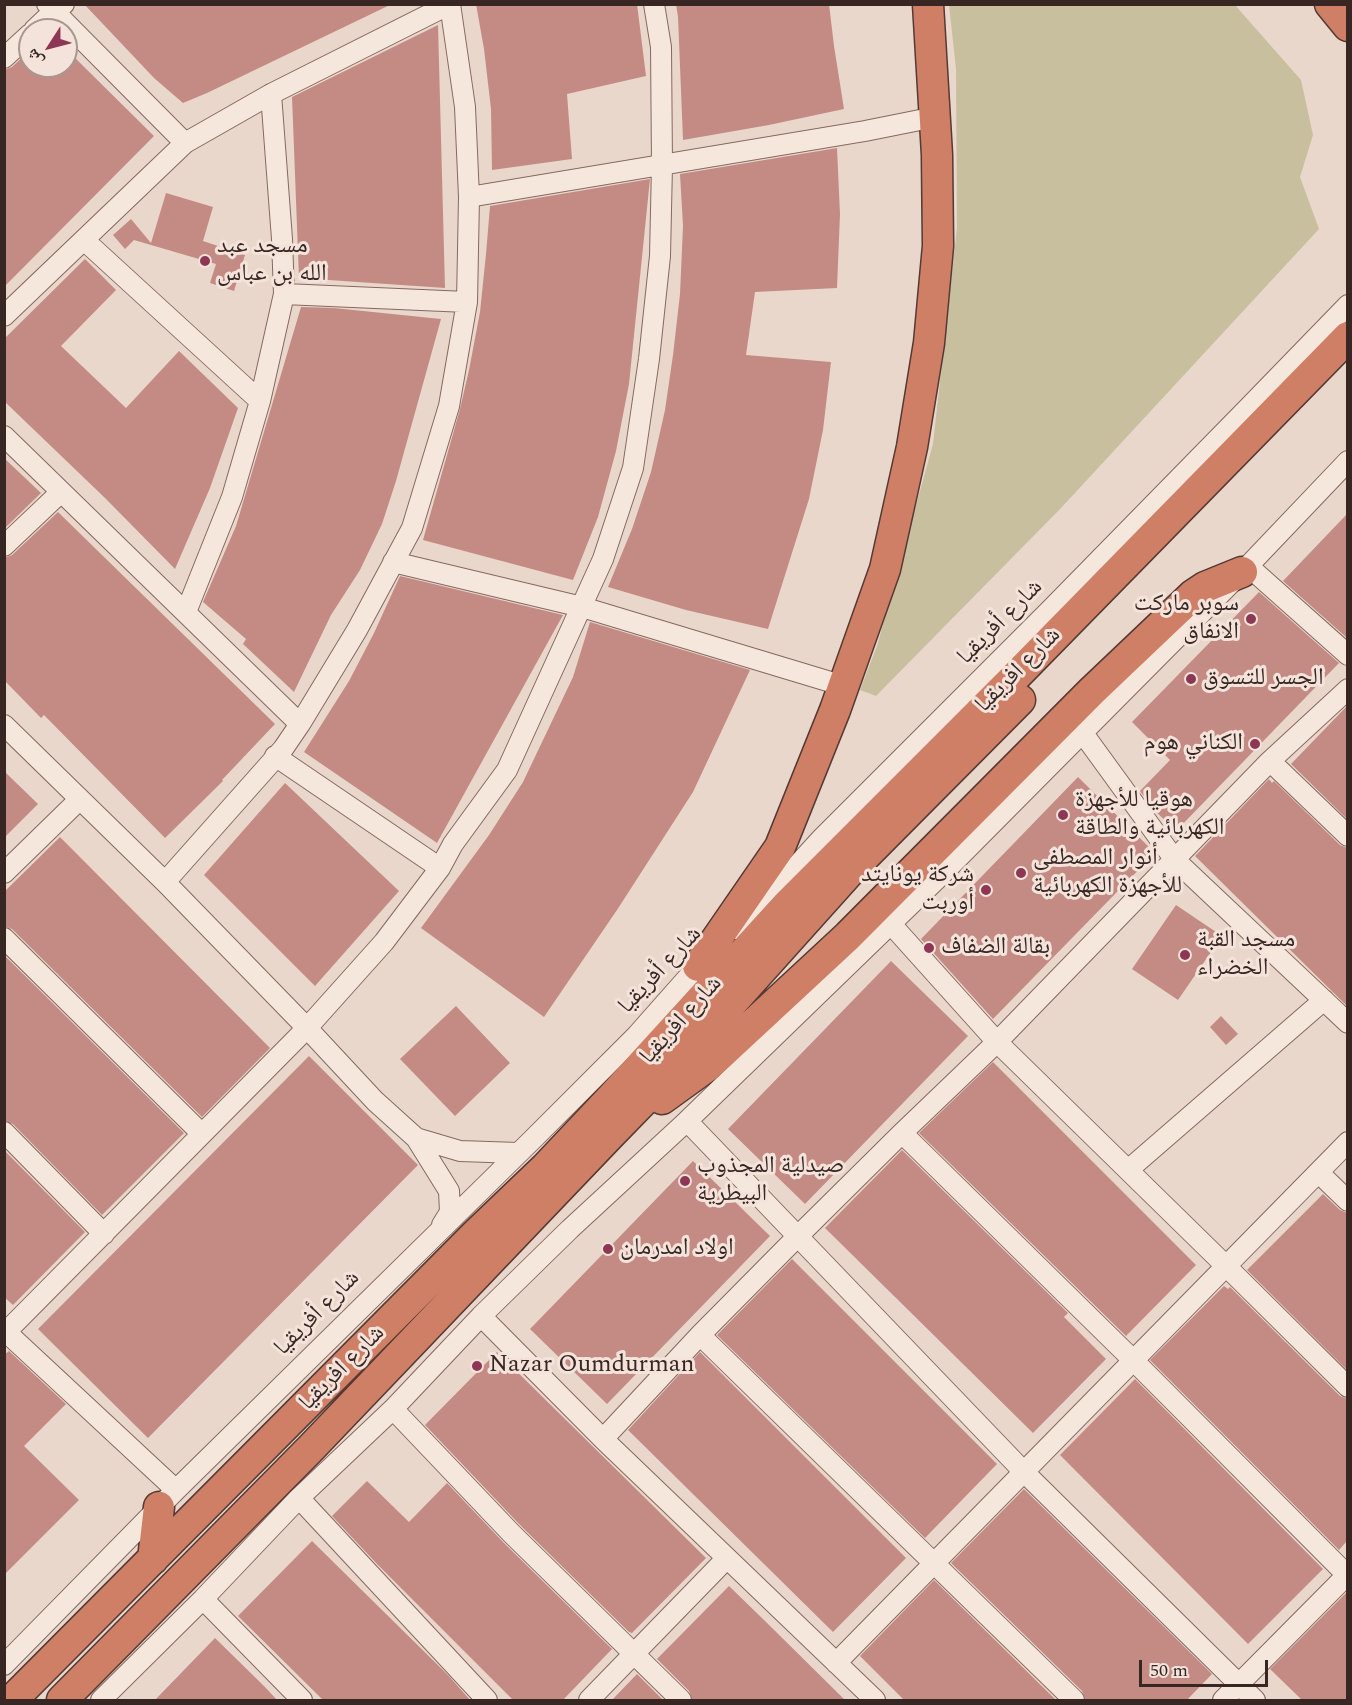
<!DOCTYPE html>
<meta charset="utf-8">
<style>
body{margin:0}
#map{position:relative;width:1352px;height:1705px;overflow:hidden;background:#ead7cb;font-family:Spectral,"Noto Naskh Arabic",serif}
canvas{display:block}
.frame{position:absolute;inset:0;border:6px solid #382622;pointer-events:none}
.north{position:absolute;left:18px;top:18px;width:60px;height:60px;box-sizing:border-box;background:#f3e3da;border:2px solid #a89790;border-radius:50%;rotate:234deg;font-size:16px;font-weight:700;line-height:24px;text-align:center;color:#382622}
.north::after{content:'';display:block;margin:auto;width:21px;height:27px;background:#8e3754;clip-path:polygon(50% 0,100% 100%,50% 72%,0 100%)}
.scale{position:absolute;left:1139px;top:1660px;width:129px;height:27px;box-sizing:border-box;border:3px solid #382622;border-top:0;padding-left:8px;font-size:18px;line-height:21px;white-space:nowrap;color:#382622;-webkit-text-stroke:4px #f3e3da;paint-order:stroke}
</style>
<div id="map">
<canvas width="1352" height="1705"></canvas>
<div class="frame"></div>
<div class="north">ش</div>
<div class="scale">50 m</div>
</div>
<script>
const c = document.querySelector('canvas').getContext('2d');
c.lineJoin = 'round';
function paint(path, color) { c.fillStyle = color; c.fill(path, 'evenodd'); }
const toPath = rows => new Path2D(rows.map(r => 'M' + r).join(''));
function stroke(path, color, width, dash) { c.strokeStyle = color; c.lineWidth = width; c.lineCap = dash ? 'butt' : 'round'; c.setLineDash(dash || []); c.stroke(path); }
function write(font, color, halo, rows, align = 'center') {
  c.font = font + ' Spectral,"Noto Naskh Arabic",serif'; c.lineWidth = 6; c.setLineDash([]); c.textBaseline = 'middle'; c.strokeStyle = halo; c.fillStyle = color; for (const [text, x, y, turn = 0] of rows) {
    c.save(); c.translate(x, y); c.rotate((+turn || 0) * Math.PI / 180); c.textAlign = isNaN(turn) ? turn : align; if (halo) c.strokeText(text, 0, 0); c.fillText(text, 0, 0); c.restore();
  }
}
const green = toPath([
 [949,5,1235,5,1301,80,1313,135,1300,177,1319,229,1062,507,876,696,860,690,877,646,933,444,957,228,956,69]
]);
const building = toPath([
 [84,4,392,4,207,93,183,103,154,78],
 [476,4,637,4,646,76,567,94,572,159,492,170,491,109,484,49],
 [676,4,829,4,834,46,844,109,769,125,683,140,678,17],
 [438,25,445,288,299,278,292,97],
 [66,49,154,136,4,287,4,70,12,67,30,50,30,66,66,66],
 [837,148,840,214,837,288,755,292,746,355,831,362,823,430,809,499,768,629,686,610,608,587,632,529,651,472,665,410,673,355,680,294,683,226,680,174],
 [650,179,629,384,616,451,598,517,573,580,423,540,460,409,469,370,480,312,486,254,490,206],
 [166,193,213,207,203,241,245,255,234,291,210,283,216,264,134,240,125,249,113,235,131,219,151,243],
 [85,259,116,290,61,346,126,408,179,351,238,408,210,488,175,569,105,498,4,401,4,339],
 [301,307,334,308,441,319,396,481,382,524,360,570,331,615,294,692,243,644,246,639,203,602,236,526],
 [4,458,41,493,4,529],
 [58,512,275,724,222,780,223,781,165,838,44,715,41,718,4,680,4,558,12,555],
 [1347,514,1347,638,1283,581],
 [400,576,563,615,437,843,304,752,349,681,374,633],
 [1259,592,1339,663,1176,831,1151,807,1140,791,1170,760,1132,722],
 [590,622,750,670,693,792,617,910,544,1017,421,928,489,835,523,782,573,677],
 [1347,706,1347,819,1291,764],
 [4,771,38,804,4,838],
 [1078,777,1155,853,993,1019,921,939],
 [1269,779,1272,783,1274,781,1340,845,1347,848,1347,1006,1195,856],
 [285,783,399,891,315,986,204,875],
 [60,837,270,1048,202,1117,12,929,4,926,4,892],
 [1176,905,1222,936,1178,1000,1132,969],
 [4,955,184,1133,102,1215,13,1124,4,1120],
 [891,961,968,1036,805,1204,728,1129],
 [456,1006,510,1063,455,1116,400,1059],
 [1221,1016,1238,1034,1226,1045,1210,1027],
 [309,1056,418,1165,148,1438,38,1329],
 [993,1062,1196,1265,1126,1336,919,1133],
 [4,1150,85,1232,13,1305,4,1297],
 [902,1150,1068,1313,1064,1317,1106,1359,1033,1433,825,1228],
 [693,1161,770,1236,607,1404,530,1329],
 [1323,1194,1340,1210,1347,1213,1347,1370,1247,1270],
 [792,1259,997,1464,925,1538,717,1335],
 [1224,1286,1228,1289,1230,1287,1340,1396,1347,1399,1347,1541,1339,1550,1150,1360],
 [9,1351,66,1404,24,1446,79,1500,4,1575,4,1355],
 [497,1352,706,1558,632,1633,629,1632,521,1526,425,1425],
 [700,1352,906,1558,833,1632,628,1430],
 [1135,1379,1323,1569,1248,1644,1060,1455],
 [367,1481,409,1522,447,1483,504,1543,612,1649,562,1701,514,1701,377,1564,332,1516],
 [1024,1489,1212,1674,1186,1701,1086,1701,1082,1691,951,1563],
 [312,1541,448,1675,471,1701,324,1701,238,1616],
 [934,1580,1057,1701,905,1701,860,1656],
 [729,1586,764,1620,846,1701,693,1701,689,1691,657,1659],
 [1347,1592,1347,1701,1303,1701,1270,1669],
 [215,1638,265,1687,278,1701,154,1701],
 [637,1674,664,1701,611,1701]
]);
const minor = toPath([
 [47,4,185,143],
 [34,30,54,11,64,4],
 [4,58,30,34],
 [469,197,865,131,935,117],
 [84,240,260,401],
 [284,294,467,302],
 [4,316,185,143,271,94,450,4],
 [4,436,300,724],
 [4,546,61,492],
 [393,562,582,607,844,686],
 [1248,566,1348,655],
 [186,612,232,497,260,401,284,294,282,239,271,94],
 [4,725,165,882,307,1028,375,1101,416,1138,449,1191,450,1212,442,1225],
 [1082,732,1175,860,1348,1023],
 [275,756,440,868],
 [1270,761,1348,836],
 [4,873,80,799],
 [165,882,283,749,300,724,357,630,412,528,449,406,467,302,469,197,465,107,450,4],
 [890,923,997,1042,1227,1267,1348,1387],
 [736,929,770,895,822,838,1049,611,1248,408,1348,305],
 [4,938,202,1134],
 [687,1121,1024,1472,1255,1700],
 [4,1132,104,1234],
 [902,1133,1134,1361,1347,1575],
 [416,1138,460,1151,518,1153],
 [1128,1170,1324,1000],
 [1319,1173,1348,1201],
 [481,1316,603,1439,875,1700],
 [4,1330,176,1490],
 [4,1334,307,1028,384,942,440,868,453,844,507,770,603,559,633,468,649,359,660,256,662,165,661,47,654,4],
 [700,1335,1074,1700],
 [393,1409,512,1534,681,1700],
 [603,1439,700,1335,797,1237,902,1133,997,1042,1270,761,1348,689],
 [299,1498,487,1700],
 [203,1599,302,1700],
 [836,1663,1348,1142],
 [4,1665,176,1490,532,1140,637,1035,706,957],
 [101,1700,203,1599,299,1498,393,1409,481,1316,570,1229,687,1121,941,875,1248,566,1348,461],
 [589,1700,727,1558],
 [1223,1700,1348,1574]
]);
const highway = toPath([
 [1330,4,1348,26],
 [698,966,780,847,835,710,885,569,912,447,929,343,938,246,937,155,928,4],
 [662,1099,709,1065,848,936,1092,691,1193,595,1205,587,1242,572],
 [153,1559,159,1507],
 [12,1700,476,1234,545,1168,613,1096,787,905,1011,681,1348,337],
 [62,1700,312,1447,610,1135,651,1093,852,869,1020,700]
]);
const markers = [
 [205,261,6,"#8e3754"],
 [1251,619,6,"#8e3754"],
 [1191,679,6,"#8e3754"],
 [1255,744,6,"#8e3754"],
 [1063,815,6,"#8e3754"],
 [1021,873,6,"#8e3754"],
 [986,890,6,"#8e3754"],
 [929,948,6,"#8e3754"],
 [1185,955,6,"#8e3754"],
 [685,1181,6,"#8e3754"],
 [608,1249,6,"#8e3754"],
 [477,1366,6,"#8e3754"]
];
const poiNames = [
 ["مسجد عبد",217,247],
 ["الله بن عباس",217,275],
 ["سوبر ماركت",1239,605,"right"],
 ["الانفاق",1239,633,"right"],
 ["الجسر للتسوق",1203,679],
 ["الكناني هوم",1243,744,"right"],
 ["هوقيا للأجهزة",1075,801],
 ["الكهربائية والطاقة",1075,829],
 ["أنوار المصطفى",1033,859],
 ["للأجهزة الكهربائية",1033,887],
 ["شركة يونايتد",974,876,"right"],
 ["أوربت",974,904,"right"],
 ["مسجد القبة",1197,941],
 ["الخضراء",1197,969],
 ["بقالة الضفاف",941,948],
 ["صيدلية المجذوب",697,1167],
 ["البيطرية",697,1195],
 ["اولاد امدرمان",620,1249],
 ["Nazar Oumdurman",489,1366]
];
const streetNames = [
 ["شارع أفريقيا",1001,623,-45],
 ["شارع افريقيا",1019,671,-45],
 ["شارع أفريقيا",661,971,-47],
 ["شارع افريقيا",682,1021,-48],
 ["شارع أفريقيا",318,1314,-45],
 ["شارع افريقيا",343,1369,-45]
];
paint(green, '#c8bf9f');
paint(building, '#c48b85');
stroke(minor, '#856861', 22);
stroke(highway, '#543934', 33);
stroke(minor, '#f6e7dd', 20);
stroke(highway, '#cf7f66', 30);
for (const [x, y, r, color] of markers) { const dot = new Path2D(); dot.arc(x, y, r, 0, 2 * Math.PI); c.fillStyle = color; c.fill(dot); stroke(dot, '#f3e3da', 2); }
write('24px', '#382622', '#f3e3da', poiNames, 'left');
write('24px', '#382622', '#f3e3da', streetNames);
</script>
